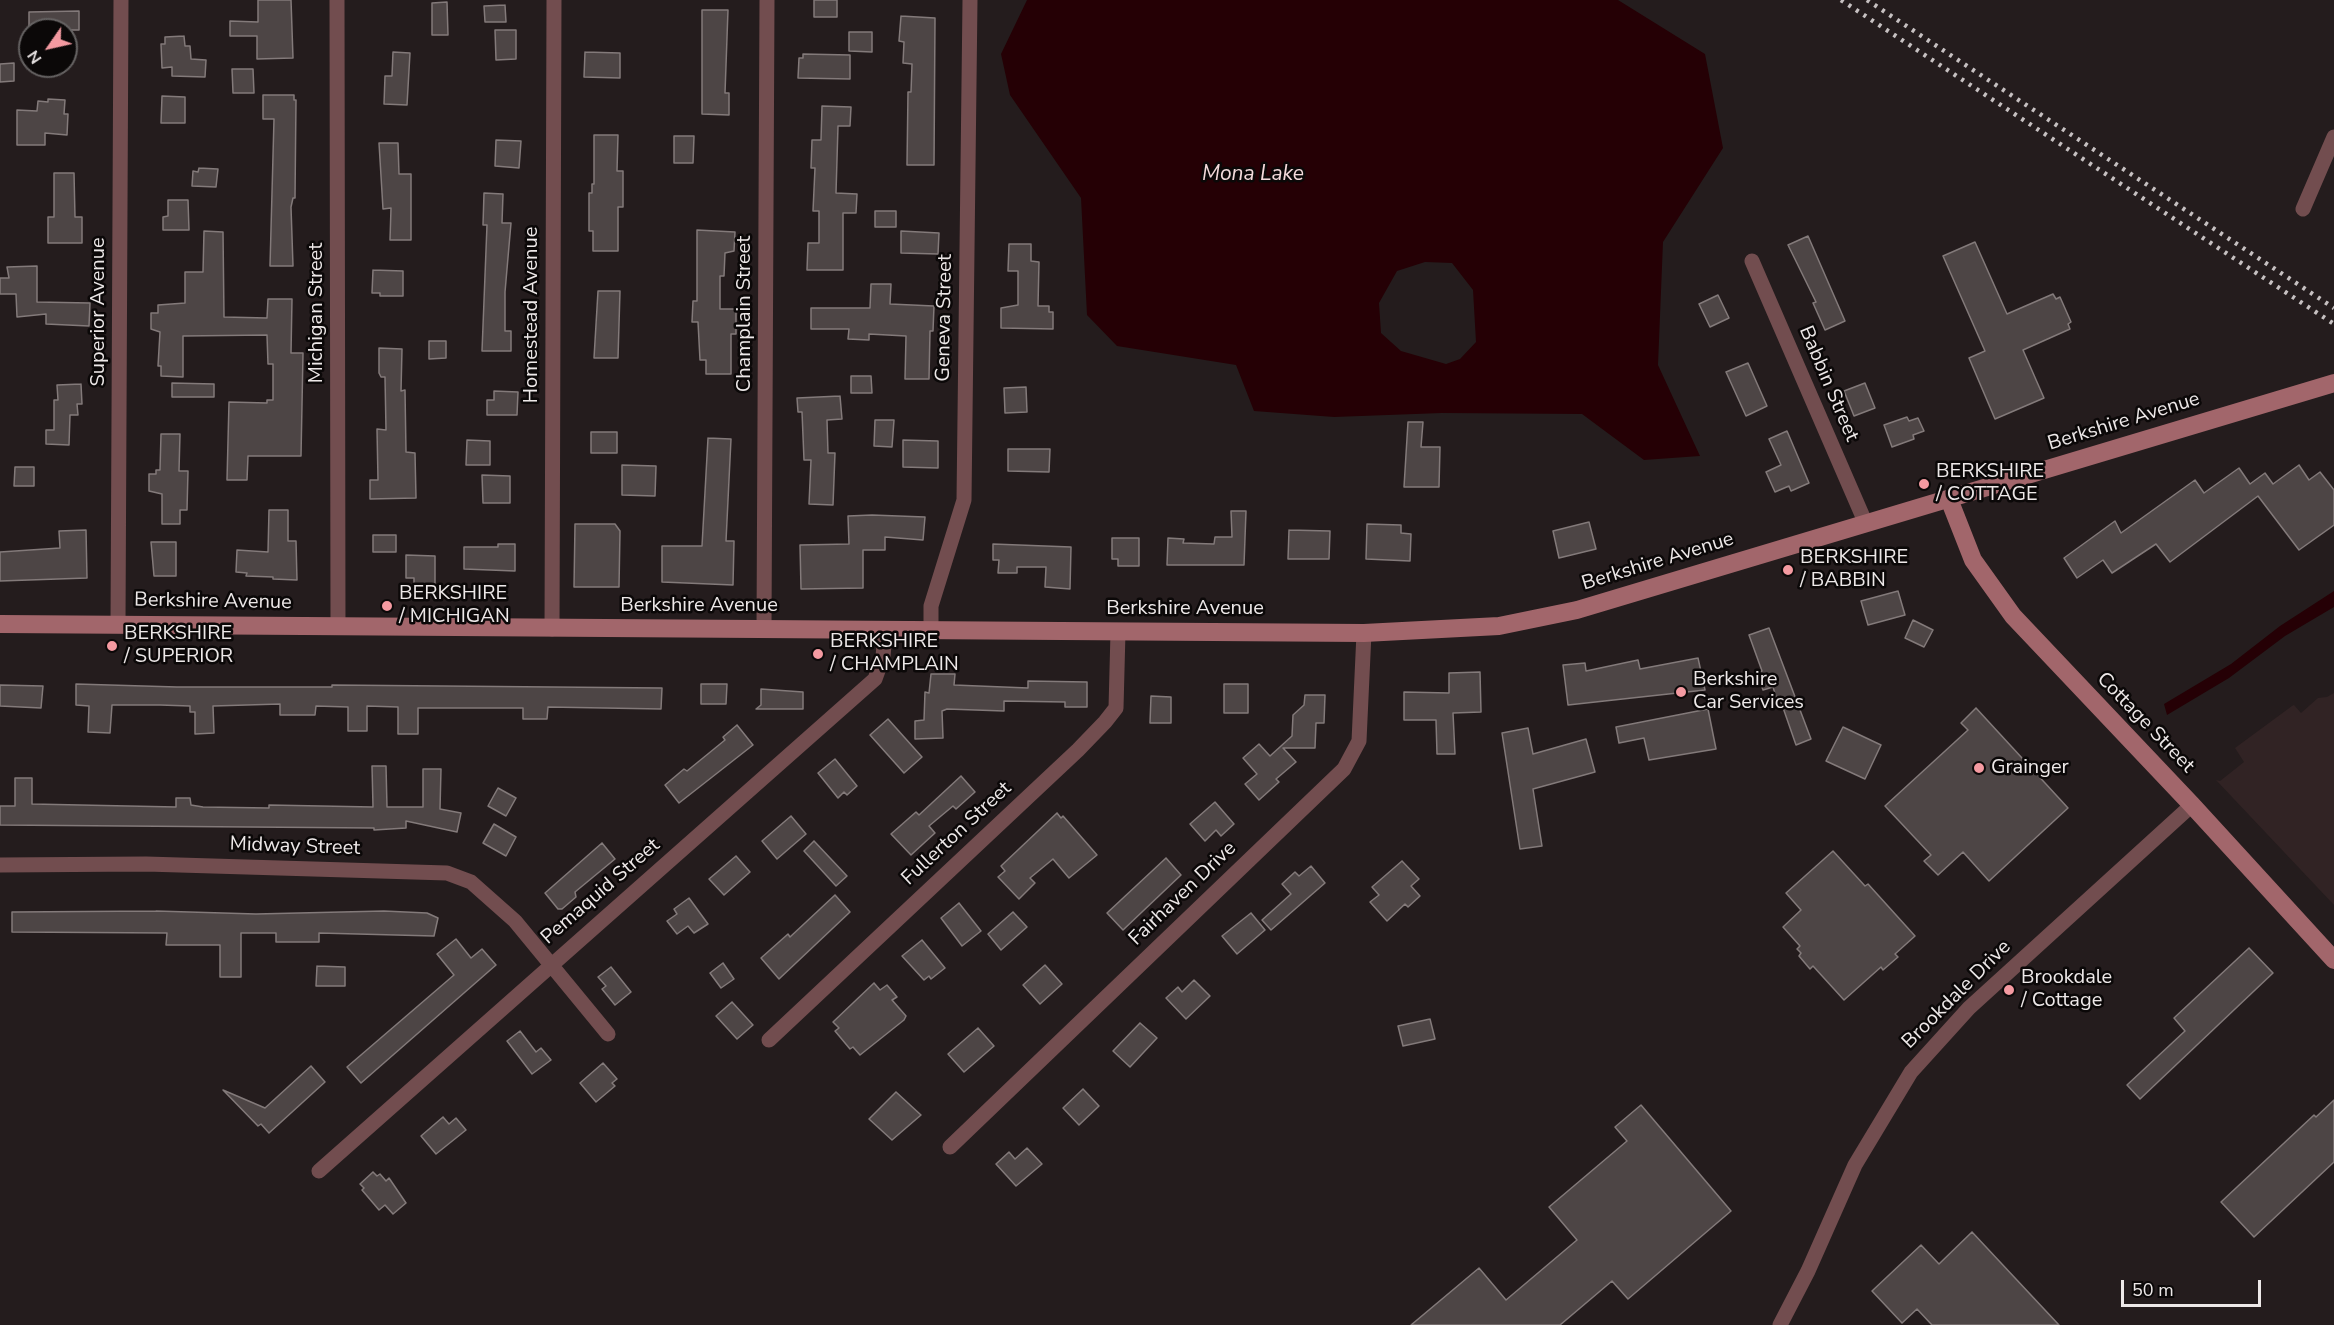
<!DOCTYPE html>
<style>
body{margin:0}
#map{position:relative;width:2334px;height:1325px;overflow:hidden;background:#241c1d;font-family:"Nunito Sans",sans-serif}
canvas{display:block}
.north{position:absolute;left:18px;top:18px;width:60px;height:60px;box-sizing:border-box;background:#0b0808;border:2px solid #656262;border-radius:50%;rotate:236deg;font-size:16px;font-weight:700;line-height:24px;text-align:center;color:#ede8e8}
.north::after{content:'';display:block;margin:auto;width:21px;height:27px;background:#f49aa1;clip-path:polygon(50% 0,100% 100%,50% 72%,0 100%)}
.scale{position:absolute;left:2121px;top:1280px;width:140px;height:27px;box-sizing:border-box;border:3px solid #ede8e8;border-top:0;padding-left:8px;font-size:18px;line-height:21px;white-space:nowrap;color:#ede8e8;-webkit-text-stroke:4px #0b0808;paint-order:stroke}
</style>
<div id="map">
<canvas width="2334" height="1325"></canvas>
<div class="north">N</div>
<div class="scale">50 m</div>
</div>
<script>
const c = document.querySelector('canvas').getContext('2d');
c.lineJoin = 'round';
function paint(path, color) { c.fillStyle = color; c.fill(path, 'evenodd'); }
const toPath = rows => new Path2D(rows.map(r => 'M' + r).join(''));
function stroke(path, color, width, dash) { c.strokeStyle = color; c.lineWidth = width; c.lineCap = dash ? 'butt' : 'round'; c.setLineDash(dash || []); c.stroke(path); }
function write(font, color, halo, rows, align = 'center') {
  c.font = font + ' "Nunito Sans",sans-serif'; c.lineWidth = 5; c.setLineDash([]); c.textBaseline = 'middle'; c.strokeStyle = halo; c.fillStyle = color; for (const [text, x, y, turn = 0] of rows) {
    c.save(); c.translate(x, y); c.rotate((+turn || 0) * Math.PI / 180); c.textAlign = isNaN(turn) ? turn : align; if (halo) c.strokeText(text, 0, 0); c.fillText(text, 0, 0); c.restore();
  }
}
const built = toPath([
 [2334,693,2334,905,2216,780,2220,781,2244,762,2235,748,2292,706,2294,705,2301,713,2318,698,2327,697]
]);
const water = toPath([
 [1027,0,1618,0,1705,54,1723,148,1663,242,1658,365,1700,456,1644,460,1582,414,1442,413,1334,417,1254,411,1236,365,1117,346,1087,315,1081,198,1010,95,1001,54],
 [1425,262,1452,263,1473,290,1476,342,1460,359,1446,364,1401,351,1381,333,1379,303,1397,271],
 [2334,591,2334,607,2285,636,2229,678,2167,715,2164,704,2231,664,2280,626]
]);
const building = toPath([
 [258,0,291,0,293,58,257,59,257,36,230,36,230,21,258,22,258,0],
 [814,0,837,0,837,17,814,17,814,0],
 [447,2,448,35,432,35,432,3,447,2],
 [505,5,506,22,485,22,484,6,505,5],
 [702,10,728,10,725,93,729,93,729,115,702,114,702,10],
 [79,11,79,30,29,30,29,12,79,11],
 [901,16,935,18,934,165,907,165,908,92,911,92,912,64,903,63,904,42,899,41,901,16],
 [495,30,516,30,516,59,496,60,495,30],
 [849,32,872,32,872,52,849,51,849,32],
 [184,36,185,46,190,46,191,59,206,60,205,77,172,76,172,67,162,68,161,44,165,44,165,37,184,36],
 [393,52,410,53,407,105,384,104,385,76,392,76,393,52],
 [585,52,620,53,620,78,584,77,585,52],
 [803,54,850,55,850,79,798,78,799,58,803,58,803,54],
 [14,63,14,81,0,82,0,64,14,63],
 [232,69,253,69,254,93,233,93,232,69],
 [263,95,294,95,294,100,296,100,295,198,293,198,291,207,293,266,270,266,274,119,263,119,263,95],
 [162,96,185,97,185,123,161,123,162,96],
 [48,99,65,100,64,114,68,114,67,135,45,133,45,145,17,145,17,110,37,111,38,101,48,102,48,99],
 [822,106,851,107,850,126,838,126,836,193,857,194,856,213,843,213,843,270,807,270,808,243,819,243,819,211,813,211,815,168,811,168,812,140,821,140,822,106],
 [594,135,618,135,617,171,623,171,623,207,618,207,618,251,593,251,593,231,589,231,589,193,592,193,592,184,594,184,594,135],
 [674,136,694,136,693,163,674,163,674,136],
 [496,140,521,141,519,168,495,166,496,140],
 [379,143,398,143,399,174,411,174,411,240,390,240,391,208,383,209,379,143],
 [199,168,218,169,216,187,192,186,193,171,198,172,199,168],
 [54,173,74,173,75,217,82,217,82,243,48,243,48,217,54,217,54,173],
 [484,193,503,194,502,223,511,223,505,292,505,331,511,331,511,351,482,351,487,225,483,225,484,193],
 [168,200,188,200,189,230,163,230,163,217,168,216,168,200],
 [875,211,896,211,896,227,875,227,875,211],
 [697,230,735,232,734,251,725,253,724,276,720,276,720,309,736,309,736,334,731,334,731,374,706,374,706,360,700,360,698,322,692,322,693,301,697,301,697,230],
 [204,231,223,232,224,317,267,318,268,299,292,299,291,353,303,353,301,456,248,456,247,480,227,480,229,402,267,403,267,400,273,400,273,364,268,364,267,335,183,336,183,377,161,376,161,366,158,366,160,332,151,329,151,313,158,313,158,305,185,303,185,272,203,272,204,231],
 [901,231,939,233,938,254,901,253,901,231],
 [1808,236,1845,321,1825,330,1813,303,1816,302,1788,245,1808,236],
 [1975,242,2007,314,2053,294,2056,299,2060,297,2071,322,2068,324,2070,329,2023,350,2044,398,1995,419,1969,358,1985,351,1943,256,1975,242],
 [1009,244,1031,244,1031,261,1039,262,1038,306,1049,306,1049,312,1053,312,1053,329,1001,328,1001,308,1018,305,1018,271,1008,271,1009,244],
 [37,266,37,302,90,303,89,326,46,324,46,314,17,317,16,294,0,294,0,278,9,278,7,267,37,266],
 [373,270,403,271,403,296,380,296,380,293,372,293,373,270],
 [871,284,891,284,890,304,934,306,933,331,930,331,929,379,905,379,906,336,869,334,869,340,848,339,849,329,811,329,811,308,870,308,871,284],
 [598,291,620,291,618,358,594,358,598,291],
 [1718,295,1729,318,1710,327,1699,304,1718,295],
 [429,341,446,341,446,358,429,359,429,341],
 [379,348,402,349,401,391,405,390,406,452,415,453,416,498,370,499,370,480,378,480,377,429,386,430,385,377,381,377,379,373,379,348],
 [1748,363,1767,406,1746,416,1726,372,1748,363],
 [851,376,871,376,872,393,851,393,851,376],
 [172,383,214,384,214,397,172,397,172,383],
 [1865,383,1875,408,1854,416,1844,391,1865,383],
 [81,384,82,404,77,404,78,415,70,415,69,445,46,444,46,430,54,430,54,400,58,400,57,385,81,384],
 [1026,387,1027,412,1005,413,1004,388,1026,387],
 [494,391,518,392,517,415,487,415,487,400,494,400,494,391],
 [840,396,842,419,827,420,828,453,835,453,833,505,809,504,811,460,804,460,802,412,798,412,797,398,840,396],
 [1907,417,1909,421,1918,418,1924,431,1913,435,1914,439,1892,447,1884,425,1907,417],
 [875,420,894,420,892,447,874,446,875,420],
 [1408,422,1423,422,1421,447,1440,447,1439,487,1404,487,1408,422],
 [1787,431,1809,483,1791,491,1789,486,1775,492,1766,472,1781,465,1769,439,1787,431],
 [591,432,617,432,617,453,591,453,591,432],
 [161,434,180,434,179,471,188,471,187,510,180,510,180,524,162,524,162,494,149,491,149,474,156,474,156,470,160,470,161,434],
 [708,438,731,439,726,541,734,541,733,585,662,582,662,546,702,546,708,438],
 [467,440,490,441,490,465,466,465,467,440],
 [903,440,938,441,938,468,903,467,903,440],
 [1008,449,1050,449,1049,472,1008,471,1008,449],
 [622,465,656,466,655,496,622,495,622,465],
 [2299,465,2309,480,2320,472,2334,490,2334,525,2299,550,2258,496,2170,562,2156,544,2112,573,2103,560,2077,578,2064,558,2115,521,2121,533,2195,480,2204,493,2239,468,2250,484,2265,473,2273,484,2299,465],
 [15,467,34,467,34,486,14,486,15,467],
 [482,475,510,476,510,503,483,503,482,475],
 [269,510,288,510,288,541,296,541,297,580,273,579,273,577,246,576,247,573,236,572,237,550,268,552,269,510],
 [1231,511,1246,511,1244,565,1167,565,1168,538,1184,539,1183,543,1214,544,1215,537,1232,537,1231,511],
 [872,515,925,517,923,540,885,537,885,550,863,550,863,588,801,589,800,545,849,544,848,516,872,515],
 [1589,522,1596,549,1559,558,1553,531,1589,522],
 [575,524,615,524,620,531,619,587,574,587,575,524],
 [1367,524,1401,525,1401,533,1411,534,1410,561,1366,559,1367,524],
 [86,530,87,578,0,581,0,552,60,548,59,531,86,530],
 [1289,530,1330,531,1329,559,1288,559,1289,530],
 [373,535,396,535,396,552,373,552,373,535],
 [1112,538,1139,538,1139,566,1118,566,1118,559,1112,559,1112,538],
 [151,542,176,542,176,576,154,576,151,542],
 [498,544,515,544,515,571,464,569,464,547,498,547,498,544],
 [993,544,1071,547,1070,589,1045,587,1046,567,1017,567,1017,573,998,573,999,560,993,560,993,544],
 [406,555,435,556,435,584,414,584,414,578,406,578,406,555],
 [1898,591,1905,615,1868,625,1861,601,1898,591],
 [1913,620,1933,630,1924,647,1905,638,1913,620],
 [1769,628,1811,739,1796,745,1780,699,1777,700,1773,687,1763,690,1757,673,1762,671,1749,635,1769,628],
 [1698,658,1705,690,1568,705,1563,665,1585,663,1586,671,1638,660,1640,669,1698,658],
 [1480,672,1481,712,1453,713,1455,754,1437,754,1436,720,1404,720,1404,692,1449,693,1449,673,1480,672],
 [931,674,955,674,954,685,1028,688,1028,681,1087,682,1087,707,1065,707,1065,702,1004,701,1004,711,947,709,942,711,943,738,915,739,915,721,924,720,925,692,929,693,931,674],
 [76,684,177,687,332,687,332,685,662,688,661,709,548,707,547,719,523,719,523,708,418,708,418,734,398,734,398,707,367,706,367,731,348,731,348,707,316,706,315,715,280,715,280,704,213,706,214,733,195,734,195,712,190,712,190,706,160,705,112,705,110,733,88,732,89,706,76,705,76,684],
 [701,684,727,684,726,704,701,704,701,684],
 [1224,684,1248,684,1248,713,1224,713,1224,684],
 [0,685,43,686,41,708,0,706,0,685],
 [761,689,803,692,803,709,756,709,761,705,761,689],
 [1305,695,1325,695,1324,723,1316,723,1315,748,1283,748,1296,762,1276,779,1279,782,1259,800,1245,784,1257,774,1243,758,1259,744,1270,756,1292,736,1293,715,1304,705,1305,695],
 [1151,696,1171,697,1171,723,1150,723,1151,696],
 [1976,708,2068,808,1989,881,1963,852,1938,875,1924,861,1931,855,1885,806,1968,730,1961,723,1976,708],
 [1708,709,1716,749,1649,760,1644,738,1619,743,1616,727,1708,709],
 [888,719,922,757,904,773,870,735,888,719],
 [737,725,753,745,679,803,665,785,684,769,687,771,725,740,723,737,737,725],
 [1843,727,1881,745,1865,779,1826,761,1843,727],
 [1528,728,1533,754,1586,739,1595,772,1533,789,1542,846,1520,849,1502,733,1528,728],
 [835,759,857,786,847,795,844,792,838,798,818,773,835,759],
 [372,766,386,766,387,807,423,807,423,769,441,769,440,809,461,813,457,832,406,821,406,828,374,830,374,828,0,825,0,806,15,806,15,778,32,778,32,804,176,807,176,798,190,798,191,805,203,807,269,808,269,805,373,807,372,766],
 [961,776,975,792,956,809,953,806,929,826,935,833,911,855,891,834,916,812,919,815,961,776],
 [498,788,516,798,506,816,488,806,498,788],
 [1215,802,1234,824,1221,836,1216,830,1205,841,1190,824,1215,802],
 [1057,813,1061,818,1063,816,1097,855,1069,878,1053,859,1030,878,1035,883,1019,899,998,877,1005,871,1001,866,1057,813],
 [791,816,806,834,777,859,762,841,791,816],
 [494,824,516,837,506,856,483,843,494,824],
 [814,841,847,876,836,886,804,851,814,841],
 [602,843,615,859,575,892,576,897,562,909,558,909,545,893,602,843],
 [1833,851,1865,886,1868,884,1915,936,1895,954,1898,957,1883,970,1881,967,1844,1000,1813,966,1810,969,1799,956,1801,953,1797,949,1800,946,1783,927,1801,910,1786,893,1833,851],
 [736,856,750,872,724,895,709,879,736,856],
 [1166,858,1181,875,1123,930,1107,913,1166,858],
 [1402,861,1419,879,1411,886,1420,896,1408,907,1405,904,1387,921,1370,902,1379,895,1372,887,1402,861],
 [1311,866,1325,883,1271,930,1262,920,1291,894,1282,884,1295,872,1299,876,1311,866],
 [835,895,850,912,779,979,761,958,788,934,790,937,835,895],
 [689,898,708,924,694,933,688,926,677,934,667,921,677,914,674,909,689,898],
 [959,903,981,931,962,946,941,918,959,903],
 [156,911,256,914,384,911,427,913,438,918,434,936,319,933,319,942,276,942,276,933,241,933,241,977,220,977,220,945,166,945,167,933,12,932,12,912,156,911],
 [1013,912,1027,927,1001,950,988,934,1013,912],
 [1251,913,1265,930,1237,954,1222,936,1251,913],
 [456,939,471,958,482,949,496,965,361,1083,347,1067,454,975,437,954,456,939],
 [922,940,945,968,931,979,929,976,924,980,902,956,922,940],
 [2249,948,2273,973,2140,1099,2127,1085,2185,1031,2174,1018,2249,948],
 [723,963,734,979,721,988,710,973,723,963],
 [1045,965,1062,984,1040,1004,1023,985,1045,965],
 [317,966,345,967,345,986,316,986,317,966],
 [611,967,631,992,615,1005,602,989,606,986,598,977,611,967],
 [1194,980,1210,996,1186,1019,1166,998,1178,987,1182,992,1194,980],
 [874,983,880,990,887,985,897,997,892,1000,906,1016,904,1020,860,1055,853,1047,850,1049,835,1031,839,1028,833,1022,874,983],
 [732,1002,753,1025,737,1039,716,1016,732,1002],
 [1430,1019,1435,1039,1403,1046,1398,1026,1430,1019],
 [1140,1023,1157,1038,1130,1067,1113,1051,1140,1023],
 [978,1028,994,1046,964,1072,948,1054,978,1028],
 [520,1031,536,1052,541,1048,551,1060,532,1074,507,1041,520,1031],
 [603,1063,617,1079,612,1083,615,1086,596,1102,580,1083,603,1063],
 [311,1066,325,1082,269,1133,261,1124,258,1126,223,1090,265,1108,311,1066],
 [1083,1089,1099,1106,1079,1125,1063,1108,1083,1089],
 [896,1092,921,1115,892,1140,869,1119,896,1092],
 [2334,1100,2334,1162,2254,1237,2221,1202,2314,1115,2316,1117,2334,1100],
 [1641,1105,1731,1211,1628,1299,1612,1281,1560,1325,1411,1325,1479,1268,1506,1300,1577,1240,1549,1207,1627,1141,1615,1127,1641,1105],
 [443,1117,449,1124,456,1118,466,1130,436,1154,421,1136,443,1117],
 [1027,1148,1042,1164,1016,1186,996,1164,1009,1152,1015,1159,1027,1148],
 [373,1172,377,1176,380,1174,386,1181,389,1178,406,1203,393,1214,385,1205,379,1210,362,1190,364,1188,360,1184,373,1172],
 [1972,1232,2059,1325,1932,1325,1917,1309,1902,1323,1872,1291,1921,1245,1939,1264,1972,1232]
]);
const street = toPath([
 [337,0,338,626],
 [2303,209,2334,137],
 [1752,261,1866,524],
 [118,624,121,0],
 [764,628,767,0],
 [552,629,554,0],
 [931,632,931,606,964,500,970,0],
 [0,865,146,864,447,873,471,882,515,921,608,1034],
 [769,1040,1078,750,1105,722,1116,708,1118,632],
 [950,1147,1344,769,1359,741,1364,633],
 [319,1171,875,679,883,657,885,632],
 [1780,1325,1808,1271,1855,1165,1911,1072,1969,1008,2192,805]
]);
const secondary = toPath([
 [1949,499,1973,560,2013,616,2192,805,2334,960],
 [0,624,1364,633,1499,626,1577,610,2334,383]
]);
const rail = toPath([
 [1841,0,2334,324],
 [1867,0,2334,308]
]);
const markers = [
 [1924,484,6,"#f49aa1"],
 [1788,570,6,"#f49aa1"],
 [387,606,6,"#f49aa1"],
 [112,646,6,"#f49aa1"],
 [818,654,6,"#f49aa1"],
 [1681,692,6,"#f49aa1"],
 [1979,768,6,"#f49aa1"],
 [2009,990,6,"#f49aa1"]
];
const streetNames = [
 ["Superior Avenue",99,312,-90],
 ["Michigan Street",317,313,-90],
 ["Champlain Street",745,314,-90],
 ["Homestead Avenue",532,315,-90],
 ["Geneva Street",945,318,-89],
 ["Babbin Street",1828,384,67],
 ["Berkshire Avenue",2124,422,-17],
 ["Berkshire Avenue",1658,562,-17],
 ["Berkshire Avenue",213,602,1],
 ["Berkshire Avenue",699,606],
 ["Berkshire Avenue",1185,609],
 ["Cottage Street",2145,723,46],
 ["Fullerton Street",957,834,-43],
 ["Midway Street",295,847,2],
 ["Pemaquid Street",601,892,-41],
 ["Fairhaven Drive",1183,894,-44],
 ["Brookdale Drive",1957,995,-45]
];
const poiNames = [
 ["BERKSHIRE",1936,472],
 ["/ COTTAGE",1936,495],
 ["BERKSHIRE",1800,558],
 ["/ BABBIN",1800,581],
 ["BERKSHIRE",399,594],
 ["/ MICHIGAN",399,617],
 ["BERKSHIRE",124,634],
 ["/ SUPERIOR",124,657],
 ["BERKSHIRE",830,642],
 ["/ CHAMPLAIN",830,665],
 ["Berkshire",1693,680],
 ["Car Services",1693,703],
 ["Grainger",1991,768],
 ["Brookdale",2021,978],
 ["/ Cottage",2021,1001]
];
const waterNames = [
 ["Mona Lake",1253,175]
];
paint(built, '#312324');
paint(water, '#250005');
paint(building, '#4d4545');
stroke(building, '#837a7a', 1.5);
stroke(street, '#724d4f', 15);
stroke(secondary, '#a2666b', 18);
stroke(rail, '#c6c0c1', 4.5, [3, 6]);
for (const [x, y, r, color] of markers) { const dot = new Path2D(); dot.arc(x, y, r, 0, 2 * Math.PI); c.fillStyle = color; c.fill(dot); stroke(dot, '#0b0808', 2); }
write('20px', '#ede8e8', '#0b0808', streetNames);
write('20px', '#ede8e8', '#0b0808', poiNames, 'left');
write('italic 21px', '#f4dadb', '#0b0808', waterNames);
</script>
